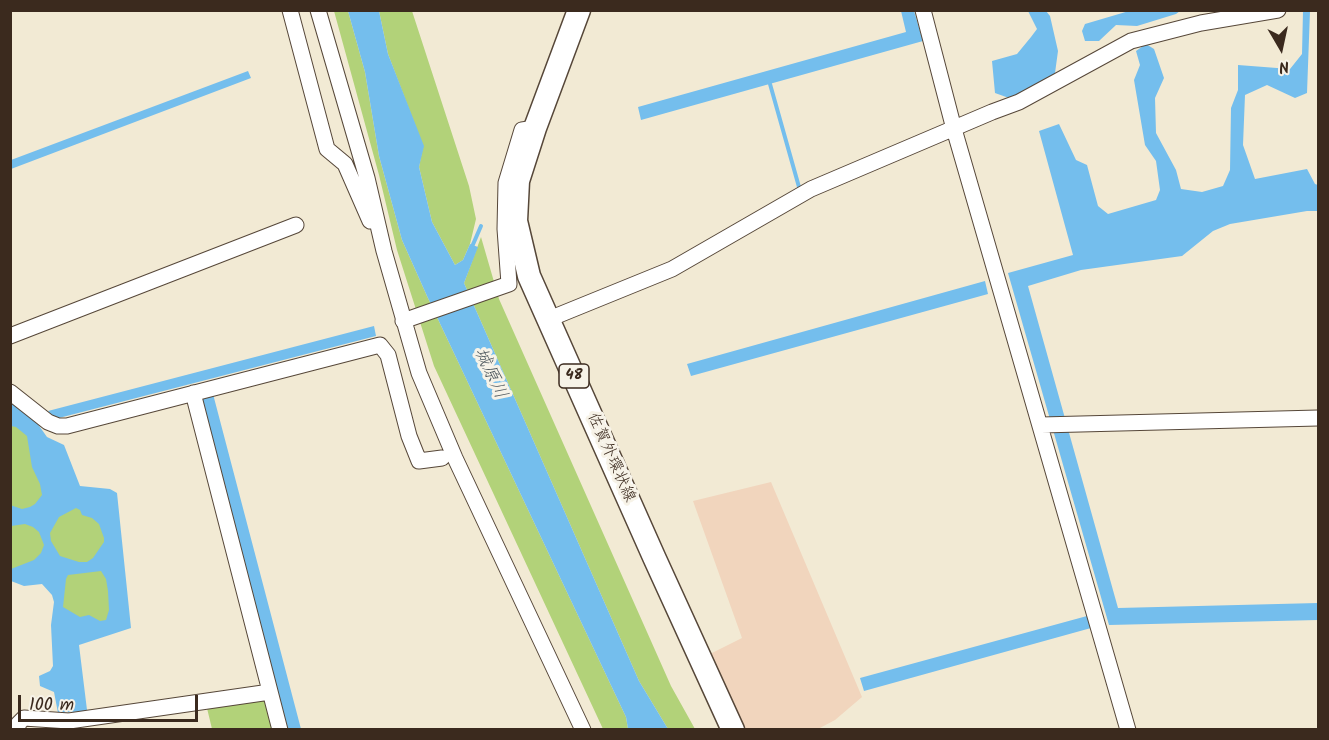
<!DOCTYPE html>
<meta charset="utf-8">
<style>
body{margin:0}
#map{position:relative;width:1329px;height:740px;overflow:hidden;background:#f2ead4;font-family:Kalam,sans-serif}
canvas{display:block}
.frame{position:absolute;inset:0;border:12px solid #3b2a1e;pointer-events:none}
.north{position:absolute;left:1251px;top:18px;width:60px;height:60px;-webkit-text-stroke:4px #f7f3e8;paint-order:stroke;rotate:171deg;font-size:16px;font-weight:700;line-height:24px;text-align:center;color:#3b2a1e}
.north::after{content:'';display:block;margin:auto;width:21px;height:27px;background:#3b2a1e;clip-path:polygon(50% 0,100% 100%,50% 72%,0 100%)}
.scale{position:absolute;left:18px;top:695px;width:180px;height:27px;box-sizing:border-box;border:3px solid #3b2a1e;border-top:0;padding-left:8px;font-size:18px;line-height:21px;white-space:nowrap;color:#3b2a1e;-webkit-text-stroke:4px #f7f3e8;paint-order:stroke}
</style>
<div id="map">
<canvas width="1329" height="740"></canvas>
<div class="frame"></div>
<div class="north">N</div>
<div class="scale">100 m</div>
</div>
<script>
const c = document.querySelector('canvas').getContext('2d');
c.lineJoin = 'round';
function paint(path, color) { c.fillStyle = color; c.fill(path, 'evenodd'); }
const toPath = rows => new Path2D(rows.map(r => 'M' + r).join(''));
function stroke(path, color, width, dash) { c.strokeStyle = color; c.lineWidth = width; c.lineCap = dash ? 'butt' : 'round'; c.setLineDash(dash || []); c.stroke(path); }
function write(font, color, halo, rows, align = 'center') {
  c.font = font + ' Kalam,"Klee One",sans-serif'; c.lineWidth = 6; c.setLineDash([]); c.textBaseline = 'middle'; c.strokeStyle = halo; c.fillStyle = color; for (const [text, x, y, turn = 0] of rows) {
    c.save(); c.translate(x, y); c.rotate((+turn || 0) * Math.PI / 180); c.textAlign = isNaN(turn) ? turn : align; if (halo) c.strokeText(text, 0, 0); c.fillText(text, 0, 0); c.restore();
  }
}
const built = toPath([
 [771,482,862,697,835,720,818,729,744,729,706,656,742,638,693,501]
]);
const green = toPath([
 [334,11,348,11,365,72,379,156,402,240,427,296,626,717,628,729,603,729,434,366,397,250,379,175],
 [379,11,412,11,469,186,476,219,470,244,463,260,455,265,432,222,419,167,423,146,388,54],
 [481,237,499,299,671,686,695,729,668,729,639,681,464,283],
 [11,418,32,429,67,497,111,500,119,620,63,643,55,576,11,574],
 [265,698,273,729,212,729,206,704]
]);
const water = toPath([
 [348,11,379,11,388,54,424,146,419,167,432,222,455,265,463,260,470,244,478,247,464,283,639,681,668,729,628,729,626,717,427,296,402,240,379,156,365,72],
 [901,11,914,11,923,41,641,120,638,107,906,32],
 [1028,11,1046,11,1050,16,1058,51,1055,73,1039,85,1009,98,995,93,992,61,1017,54,1031,37,1037,29],
 [1129,11,1180,11,1176,14,1137,26,1116,25,1099,41,1085,41,1082,31,1085,24],
 [1303,11,1310,11,1307,93,1295,98,1267,85,1245,95,1243,145,1255,179,1307,169,1315,184,1318,185,1318,211,1307,211,1230,224,1213,231,1182,256,1081,270,1028,286,1118,608,1318,603,1318,620,1109,625,1008,273,1073,255,1039,131,1059,124,1076,160,1087,165,1098,206,1108,214,1156,200,1160,190,1156,161,1145,145,1134,80,1140,65,1136,51,1146,44,1154,49,1164,78,1155,98,1156,133,1176,170,1181,189,1202,192,1223,186,1230,170,1231,108,1238,90,1238,65,1290,69,1302,54],
 [248,71,251,78,11,169,11,160],
 [985,281,988,294,691,376,687,364],
 [374,326,376,336,55,419,48,411],
 [213,394,301,729,287,729,201,397],
 [11,403,35,420,47,437,64,445,80,486,110,489,117,493,131,628,79,645,87,710,85,711,58,713,54,692,40,686,39,676,50,671,53,666,51,625,54,602,52,595,42,584,24,586,11,581,11,569,34,560,41,553,44,545,39,532,33,527,25,524,11,526,10,505,22,509,30,507,35,504,42,495,40,484,32,467,27,436,16,427,11,426],
 [76,508,80,510,82,515,92,518,99,524,104,538,104,542,93,558,87,562,79,562,60,556,51,541,50,533,59,517],
 [101,571,106,579,108,591,109,610,106,620,100,621,89,615,80,617,63,607,66,579,68,575],
 [1087,616,1091,628,864,691,860,678]
]);
const stream = toPath([
 [770,84,799,187],
 [471,249,481,226]
]);
const street = toPath([
 [290,10,327,149,345,164,370,221],
 [318,10,367,178,384,251,419,373,455,458,583,730],
 [923,10,954,129,1128,730],
 [549,319,672,269,811,189,992,112,1019,102,1131,41,1201,23,1278,10],
 [403,321,509,284,505,229,506,183,522,130,535,128],
 [10,336,296,225],
 [10,392,48,422,58,426,67,426,380,345,388,355,409,436,419,461,442,458],
 [193,393,280,730],
 [1041,425,1318,418],
 [18,730,18,724,24,718,69,721,270,692]
]);
const primary = toPath([
 [579,10,535,128,518,181,516,221,529,276,654,557,733,730]
]);
const shields = [
 [574,376,30]
];
const shieldNames = [
 ["48",574,376]
];
const streetNames = [
 ["佐賀外環状線",610,458,66]
];
const waterNames = [
 ["城原川",489,374,65]
];
paint(built, '#f1d5bd');
paint(green, '#b2d279');
paint(water, '#74beed');
stroke(stream, '#74beed', 4);
stroke(street, '#564739', 17);
stroke(primary, '#564739', 25);
stroke(street, '#fff', 15);
stroke(primary, '#fff', 22);
for (const [x, y, w] of shields) { const box = new Path2D(); box.roundRect(x - w / 2, y - 12, w, 24, 4.5); c.fillStyle = '#f7f3e8'; c.fill(box); stroke(box, '#3b2a1e', 1.5); }
write('bold 15px', '#3b2a1e', null, shieldNames);
write('16px', '#3b2a1e', '#f7f3e8', streetNames);
write('italic 18px', '#4c565c', '#f7f3e8', waterNames);
</script>
